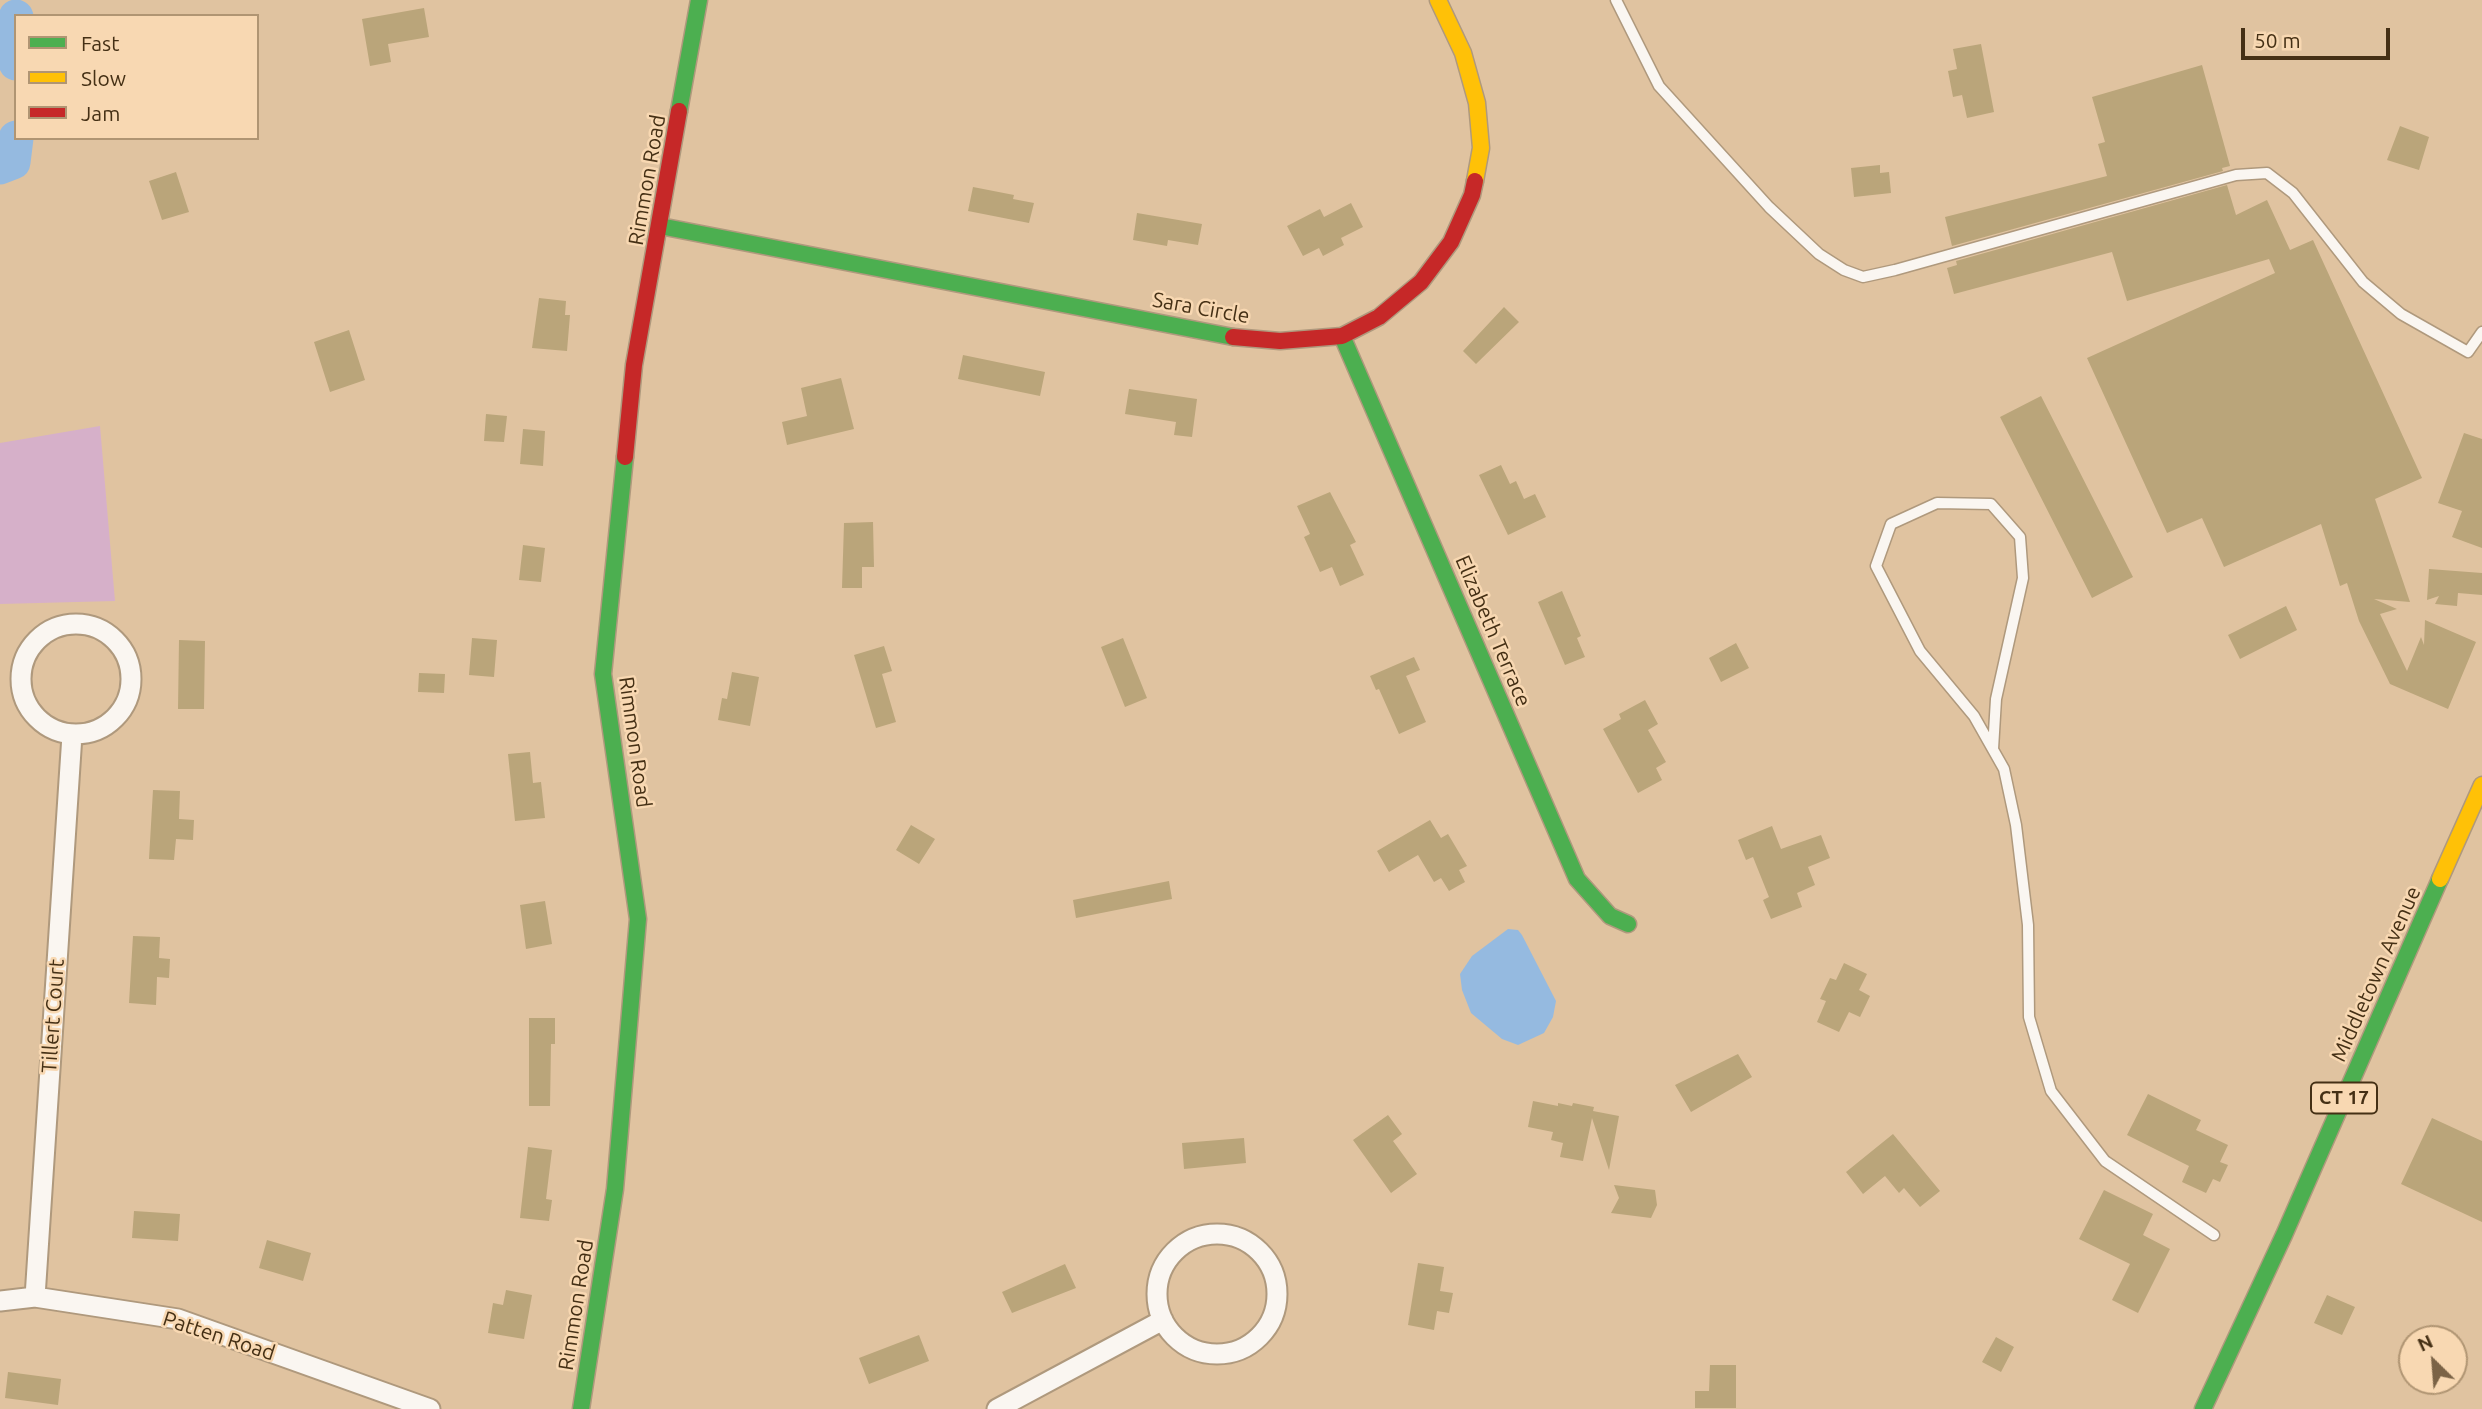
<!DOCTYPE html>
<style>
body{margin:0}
#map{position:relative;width:2482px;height:1409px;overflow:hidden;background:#e0c3a0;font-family:Ubuntu,sans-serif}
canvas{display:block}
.legend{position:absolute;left:14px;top:14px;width:245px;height:126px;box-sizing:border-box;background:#f8d8b2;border:2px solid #b09573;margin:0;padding:9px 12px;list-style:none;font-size:21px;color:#453015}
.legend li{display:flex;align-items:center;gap:14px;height:35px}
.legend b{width:35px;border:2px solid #b09573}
.north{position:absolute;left:2398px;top:1325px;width:70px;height:70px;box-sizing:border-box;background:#f8d8b2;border:2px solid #b09573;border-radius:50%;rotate:335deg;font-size:19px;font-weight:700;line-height:28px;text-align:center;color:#453015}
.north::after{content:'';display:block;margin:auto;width:24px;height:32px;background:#7b6346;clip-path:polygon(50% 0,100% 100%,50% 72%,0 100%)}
.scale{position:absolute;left:2241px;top:28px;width:149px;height:32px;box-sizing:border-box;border:4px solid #453015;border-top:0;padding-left:9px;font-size:21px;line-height:24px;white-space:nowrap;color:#453015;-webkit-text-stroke:5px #f8d8b2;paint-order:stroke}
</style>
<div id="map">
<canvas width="2482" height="1409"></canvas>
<ul class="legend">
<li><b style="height:9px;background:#4caf50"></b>Fast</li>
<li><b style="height:9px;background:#ffc107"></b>Slow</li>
<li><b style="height:9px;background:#c62828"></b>Jam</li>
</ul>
<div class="north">N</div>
<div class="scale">50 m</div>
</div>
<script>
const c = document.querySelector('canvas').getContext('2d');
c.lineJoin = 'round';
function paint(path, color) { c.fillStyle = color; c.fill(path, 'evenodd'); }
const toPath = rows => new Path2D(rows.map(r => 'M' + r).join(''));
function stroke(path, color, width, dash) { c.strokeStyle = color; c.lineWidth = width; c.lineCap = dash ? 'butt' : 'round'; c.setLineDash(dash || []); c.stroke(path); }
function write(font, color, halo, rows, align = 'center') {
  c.font = font + ' Ubuntu,sans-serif'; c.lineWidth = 5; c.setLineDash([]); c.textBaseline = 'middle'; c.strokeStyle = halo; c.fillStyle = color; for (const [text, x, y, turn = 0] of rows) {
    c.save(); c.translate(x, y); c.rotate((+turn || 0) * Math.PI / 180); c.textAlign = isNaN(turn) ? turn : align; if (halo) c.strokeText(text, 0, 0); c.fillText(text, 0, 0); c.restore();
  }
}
const green = toPath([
 [100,426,115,601,0,604,0,443]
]);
const water = toPath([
 [1508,929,1518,930,1522,935,1556,1001,1553,1017,1544,1033,1518,1045,1502,1039,1471,1013,1462,990,1460,974,1472,956]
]);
const river = toPath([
 [16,17,8,40,16,63],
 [0,167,13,162,16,138]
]);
const building = toPath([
 [424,8,429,37,388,44,391,62,370,66,362,19],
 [1981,44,1994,112,1967,118,1962,95,1953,97,1948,71,1957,69,1953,49],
 [2202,65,2230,166,2222,168,2223,171,1952,246,1945,217,2107,176,2098,144,2105,142,2092,97],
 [2400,126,2429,137,2419,170,2387,160],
 [1880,165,1880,173,1889,172,1891,193,1854,197,1851,168],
 [176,172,189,212,162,220,149,181],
 [2227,185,2236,215,2267,200,2290,250,2313,240,2422,478,2375,499,2410,602,2374,599,2397,609,2380,614,2407,671,2421,637,2424,645,2425,620,2476,642,2448,709,2390,684,2359,621,2347,583,2340,586,2321,524,2224,567,2202,518,2167,533,2087,358,2275,273,2269,259,2127,301,2112,252,1954,294,1947,268,1957,265,1956,261],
 [973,187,1014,195,1013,199,1034,203,1029,223,968,211],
 [1351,203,1363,227,1341,238,1344,245,1323,256,1319,248,1303,256,1287,226,1320,209,1324,217],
 [1137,213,1202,224,1198,245,1168,240,1167,246,1133,240],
 [539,298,566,301,565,315,570,315,567,351,532,348],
 [1504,307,1519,322,1476,364,1463,351],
 [349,330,365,380,330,392,314,342],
 [963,355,1045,372,1040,396,958,379],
 [841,378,854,429,787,445,782,422,807,416,801,388],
 [1129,389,1197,399,1192,437,1174,435,1176,422,1125,414],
 [2041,396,2133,577,2092,598,2000,417],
 [486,414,507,416,504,442,484,441],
 [523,429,545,431,543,466,520,464],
 [2464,433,2482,439,2482,548,2452,537,2462,511,2438,503],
 [1501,465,1510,484,1516,481,1524,499,1535,494,1546,517,1508,535,1479,475],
 [1330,492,1356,542,1350,545,1364,575,1340,586,1332,567,1320,572,1304,537,1310,534,1297,506],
 [873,522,874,567,862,567,862,588,842,588,844,523],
 [523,545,545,548,541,582,519,580],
 [2429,569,2482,573,2482,595,2458,593,2457,606,2435,604,2439,596,2427,600],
 [1562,591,1581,636,1577,638,1585,657,1565,665,1538,602],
 [2286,606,2297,630,2240,659,2228,635],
 [472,638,497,640,494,677,469,675],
 [1123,638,1147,698,1125,707,1101,647],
 [179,640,205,641,204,709,178,709],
 [1736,643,1749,668,1721,682,1709,658],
 [884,646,892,671,882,674,896,722,876,728,854,655],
 [1414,657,1420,670,1406,676,1426,722,1399,734,1379,689,1376,690,1370,676],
 [732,672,759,677,750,726,718,720,722,698,727,699],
 [419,673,445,674,444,693,418,692],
 [1645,700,1658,724,1648,730,1666,762,1656,768,1662,780,1638,793,1603,729,1621,719,1619,714],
 [530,752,533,783,541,782,545,818,515,821,508,754],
 [153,790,180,791,179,819,194,820,193,840,176,839,174,860,149,859],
 [1430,820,1441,838,1448,834,1467,866,1459,870,1465,882,1449,891,1441,878,1434,882,1418,855,1389,872,1377,851],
 [911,825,935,839,919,864,896,850],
 [1772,826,1781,849,1821,835,1830,858,1808,867,1815,885,1797,893,1802,907,1771,919,1763,900,1769,897,1753,857,1746,860,1738,840],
 [1169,881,1172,899,1076,918,1073,900],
 [545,901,552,944,526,949,520,905],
 [133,936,160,937,159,958,170,959,169,978,157,977,156,1005,129,1003],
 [1844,963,1867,974,1859,990,1870,996,1860,1017,1849,1012,1839,1032,1817,1022,1826,1001,1820,999,1830,978,1836,980],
 [529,1018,555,1018,555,1044,551,1044,550,1106,529,1106],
 [1738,1054,1752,1077,1691,1112,1675,1085],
 [2148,1094,2201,1120,2196,1130,2228,1145,2220,1162,2228,1165,2220,1182,2213,1179,2206,1193,2182,1182,2189,1166,2127,1135],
 [1533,1101,1558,1106,1558,1103,1572,1106,1573,1103,1594,1107,1593,1111,1619,1116,1609,1170,1592,1118,1583,1161,1560,1157,1563,1143,1551,1140,1553,1132,1528,1127],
 [1388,1115,1402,1134,1393,1141,1417,1174,1391,1193,1353,1140],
 [2432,1118,2482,1141,2482,1222,2401,1184],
 [1893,1134,1940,1191,1920,1207,1904,1188,1899,1193,1885,1176,1863,1194,1846,1172],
 [1244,1138,1246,1163,1184,1169,1182,1143],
 [528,1147,552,1150,546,1199,552,1200,549,1221,520,1218],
 [1614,1185,1655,1190,1657,1205,1651,1218,1611,1213,1619,1198],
 [2104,1190,2153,1214,2143,1235,2170,1249,2138,1313,2112,1300,2130,1264,2079,1239],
 [134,1211,180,1214,178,1241,132,1238],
 [267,1240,311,1253,303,1281,259,1268],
 [1418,1263,1444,1267,1440,1291,1453,1293,1449,1313,1437,1311,1434,1330,1408,1325],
 [1065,1264,1076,1288,1012,1313,1002,1292],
 [506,1290,532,1295,524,1339,488,1333,493,1303,503,1305],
 [2327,1295,2355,1307,2342,1335,2314,1323],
 [919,1335,929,1361,869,1384,859,1358],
 [1996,1337,2014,1347,2001,1372,1982,1362],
 [1710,1365,1736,1365,1736,1408,1695,1408,1695,1391,1709,1391],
 [8,1372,61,1379,58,1405,5,1398]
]);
const lane = toPath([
 [1616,0,1659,86,1769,207,1819,254,1844,270,1863,277,1895,270,2236,175,2267,173,2293,193,2363,282,2401,314,2468,352,2482,332],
 [1993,749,1996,699,2023,578,2020,537,1991,504,1937,503,1891,524,1876,566,1920,651,1974,716,2004,769,2016,825,2028,925,2029,1017,2051,1091,2105,1161,2214,1235]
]);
const street = toPath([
 '21 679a55 55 0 1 1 110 0a55 55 0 1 1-110 0Z',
 '1157 1294a60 60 0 1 1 120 0a60 60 0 1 1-120 0Z',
 [35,1297,72,735],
 [0,1301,35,1297,178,1319,430,1409],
 [997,1409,1163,1320]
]);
const fast = toPath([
 [679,111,699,0],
 [660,226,1233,337],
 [1342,336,1577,879,1610,916,1628,924],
 [581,1409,615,1189,638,919,603,674,625,457],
 [2203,1409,2284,1235,2440,879]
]);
const slow = toPath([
 [1438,0,1463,53,1477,103,1481,148,1475,181],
 [2440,879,2482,785]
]);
const jam = toPath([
 [1233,337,1280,341,1342,336,1379,317,1421,282,1451,242,1472,195,1475,181],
 [625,457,634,365,679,111]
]);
const shields = [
 [2344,1098,66]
];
const shieldNames = [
 ["CT 17",2344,1098]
];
const streetNames = [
 ["Rimmon Road",647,180,-80],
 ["Sara Circle",1201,308,10],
 ["Elizabeth Terrace",1493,631,67],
 ["Rimmon Road",635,742,82],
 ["Middletown Avenue",2376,974,-66],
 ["Tillert Court",53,1016,-86],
 ["Rimmon Road",576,1305,-81],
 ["Patten Road",219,1336,18]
];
paint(green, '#d6b0c9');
paint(water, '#95bae0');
stroke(river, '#95bae0', 35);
paint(building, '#baa57a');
stroke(lane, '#af997d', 13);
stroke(street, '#af997d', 23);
stroke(fast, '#af997d', 19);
stroke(slow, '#af997d', 19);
stroke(jam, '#af997d', 19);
stroke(lane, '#faf6f1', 10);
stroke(street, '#faf6f1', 19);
stroke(fast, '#4caf50', 16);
stroke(slow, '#ffc107', 16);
stroke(jam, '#c62828', 16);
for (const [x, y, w] of shields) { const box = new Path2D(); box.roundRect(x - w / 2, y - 15.5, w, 31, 5); c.fillStyle = '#f8d8b2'; c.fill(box); stroke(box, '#453015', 2); }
write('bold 19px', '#453015', null, shieldNames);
write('21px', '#453015', '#f8d8b2', streetNames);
</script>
